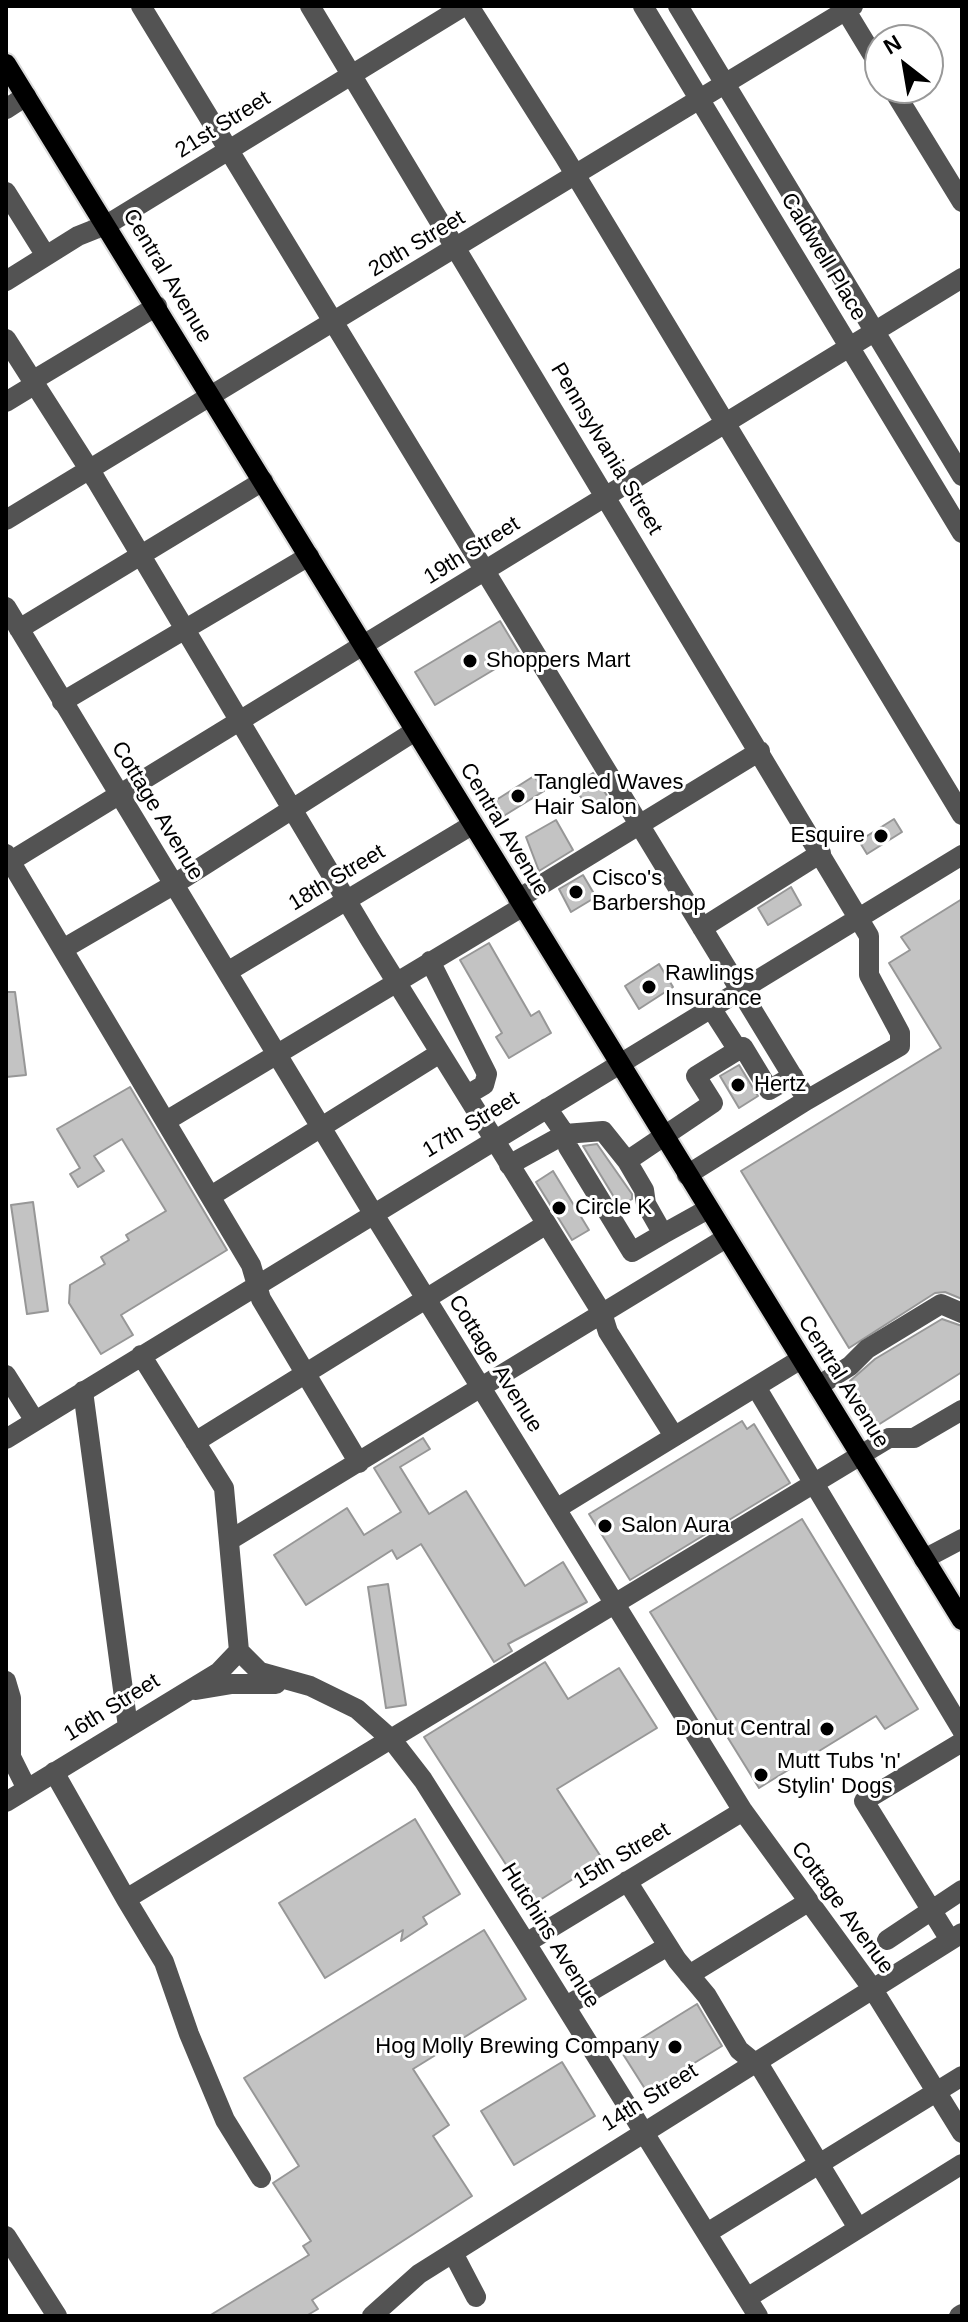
<!DOCTYPE html>
<style>
body{margin:0}
#map{position:relative;width:968px;height:2322px;overflow:hidden;background:#fff;font-family:Arial,sans-serif}
canvas{display:block}
.frame{position:absolute;inset:0;border:8px solid #000;pointer-events:none}
.north{position:absolute;left:864px;top:24px;width:80px;height:80px;box-sizing:border-box;background:#fff;border:2px solid #999;border-radius:50%;rotate:329deg;font-size:22px;font-weight:700;line-height:32px;text-align:center;color:#000}
.north::after{content:'';display:block;margin:auto;width:28px;height:36px;background:#000;clip-path:polygon(50% 0,100% 100%,50% 72%,0 100%)}
</style>
<div id="map">
<canvas width="968" height="2322"></canvas>
<div class="frame"></div>
<div class="north">N</div>
</div>
<script>
const c = document.querySelector('canvas').getContext('2d');
c.lineJoin = 'round';
function paint(path, color) { c.fillStyle = color; c.fill(path, 'evenodd'); }
const toPath = rows => new Path2D(rows.map(r => 'M' + r).join(''));
function stroke(path, color, width, dash) { c.strokeStyle = color; c.lineWidth = width; c.lineCap = dash ? 'butt' : 'round'; c.setLineDash(dash || []); c.stroke(path); }
function write(font, color, halo, rows, align = 'center') {
  c.font = font + ' Arial,sans-serif'; c.lineWidth = 6; c.setLineDash([]); c.textBaseline = 'middle'; c.strokeStyle = halo; c.fillStyle = color; for (const [text, x, y, turn = 0] of rows) {
    c.save(); c.translate(x, y); c.rotate((+turn || 0) * Math.PI / 180); c.textAlign = isNaN(turn) ? turn : align; if (halo) c.strokeText(text, 0, 0); c.fillText(text, 0, 0); c.restore();
  }
}
const building = toPath([
 [500,621,520,654,435,705,415,672,500,621],
 [593,773,609,799,590,811,573,785,593,773],
 [534,776,544,791,502,817,493,802,534,776],
 [894,819,902,832,867,854,859,841,894,819],
 [556,820,573,850,539,871,526,837,556,820],
 [583,875,596,897,571,912,559,889,583,875],
 [791,887,801,905,768,925,758,908,791,887],
 [962,899,962,1299,945,1292,935,1293,849,1348,741,1171,941,1048,889,963,910,950,901,937,962,899],
 [489,943,531,1016,539,1011,551,1033,509,1058,496,1037,502,1033,460,960,489,943],
 [659,964,673,987,639,1009,625,986,659,964],
 [6,992,15,992,26,1075,6,1077,6,992],
 [739,1065,758,1096,739,1108,720,1076,739,1065],
 [130,1087,227,1250,121,1315,133,1335,101,1354,69,1303,70,1285,105,1264,101,1257,129,1240,126,1235,166,1211,122,1139,94,1156,104,1171,78,1187,70,1174,80,1168,57,1129,130,1087],
 [597,1144,632,1194,632,1199,620,1207,583,1146,597,1144],
 [553,1171,589,1230,572,1240,536,1182,553,1171],
 [33,1202,48,1311,27,1314,11,1205,33,1202],
 [942,1319,962,1326,962,1372,878,1425,850,1381,875,1359,942,1319],
 [742,1421,747,1429,754,1424,790,1483,630,1580,589,1514,742,1421],
 [423,1438,430,1449,400,1467,429,1514,466,1491,525,1586,563,1562,587,1602,508,1644,512,1651,494,1662,421,1544,397,1559,392,1550,306,1605,274,1555,347,1508,364,1535,401,1512,374,1468,423,1438],
 [802,1519,918,1709,885,1729,876,1716,759,1788,650,1612,802,1519],
 [388,1584,406,1705,386,1708,368,1587,388,1584],
 [545,1662,568,1699,619,1668,657,1728,557,1789,603,1860,532,1905,424,1737,545,1662],
 [415,1819,460,1894,423,1917,427,1924,401,1941,403,1930,325,1978,279,1903,415,1819],
 [484,1930,526,1999,413,2069,449,2125,433,2136,472,2196,312,2300,318,2309,306,2316,209,2316,309,2255,303,2246,311,2241,273,2183,299,2166,244,2078,484,1930],
 [697,2004,722,2046,647,2092,621,2051,697,2004],
 [562,2062,595,2116,514,2165,481,2111,562,2062]
]);
const minor = toPath([
 [141,6,807,1100,687,1175],
 [310,6,869,936,869,975,900,1033,900,1046,807,1100],
 [469,6,564,156,962,815],
 [643,6,962,533],
 [678,6,962,476],
 [843,6,880,67],
 [892,88,962,202],
 [6,109,26,96],
 [6,192,46,256],
 [6,281,78,236,108,224,464,6],
 [6,339,96,480,369,938,602,1313,608,1332,674,1436],
 [6,402,29,388,32,381,157,306],
 [6,520,853,6],
 [6,607,373,1213,743,1811,872,1988,962,2133],
 [19,629,263,481],
 [62,702,309,556],
 [6,854,251,1265,261,1299,359,1463],
 [6,864,962,278],
 [518,899,760,751],
 [702,928,821,853],
 [63,949,173,885,415,731],
 [430,961,487,1074,484,1085,467,1095],
 [227,972,472,825],
 [738,1050,743,1047,769,1090,793,1076],
 [547,1108,565,1134,603,1131,627,1161],
 [166,1121,522,907],
 [509,1165,565,1134,568,1147,632,1252,663,1234],
 [211,1196,440,1053],
 [708,1209,663,1234,646,1204,644,1190,627,1161,713,1103,696,1076,738,1050,711,1008],
 [141,1355,224,1488,239,1651],
 [6,1375,35,1421],
 [818,1386,850,1366,867,1349,941,1304,962,1313],
 [756,1387,962,1730],
 [83,1391,128,1727],
 [6,1439,962,855],
 [195,1442,545,1225],
 [556,1509,801,1359],
 [230,1540,726,1238],
 [924,1559,962,1539],
 [239,1651,260,1672,310,1686,357,1709,392,1740,423,1780,526,1943,758,2316],
 [6,1681,11,1698,11,1757,27,1789],
 [196,1690,232,1684,276,1684],
 [54,1772,126,1899,889,1438,914,1438,962,1410],
 [6,1802,219,1672,239,1651],
 [627,1881,677,1960,707,1996,739,2050,761,2068,858,2228],
 [126,1899,164,1962,189,2034,225,2120,261,2178],
 [887,1940,962,1890],
 [950,1940,864,1801,962,1742],
 [526,1943,743,1811],
 [689,1975,808,1902],
 [566,2006,668,1946],
 [707,2233,962,2076],
 [6,2236,57,2316],
 [453,2253,476,2297],
 [747,2298,962,2164],
 [372,2316,419,2274,962,1933],
 [959,2316,962,2314]
]);
const major = toPath([
 [6,64,962,1620]
]);
const markers = [
 [470,661,8,"#000"],
 [518,796,8,"#000"],
 [881,836,8,"#000"],
 [576,892,8,"#000"],
 [649,987,8,"#000"],
 [738,1085,8,"#000"],
 [559,1208,8,"#000"],
 [605,1526,8,"#000"],
 [827,1729,8,"#000"],
 [761,1775,8,"#000"],
 [675,2047,8,"#000"]
];
const streetNames = [
 ["21st Street",223,125,-32],
 ["20th Street",417,244,-31],
 ["Caldwell Place",823,257,59],
 ["Central Avenue",167,276,59],
 ["Pennsylvania Street",606,449,59],
 ["19th Street",472,551,-32],
 ["Cottage Avenue",157,811,59],
 ["Central Avenue",504,830,59],
 ["18th Street",337,878,-31],
 ["17th Street",471,1125,-31],
 ["Cottage Avenue",495,1364,58],
 ["Central Avenue",843,1382,58],
 ["16th Street",112,1708,-32],
 ["15th Street",622,1856,-31],
 ["Cottage Avenue",842,1908,54],
 ["Hutchins Avenue",550,1936,58],
 ["14th Street",650,2098,-32]
];
const poiNames = [
 ["Shoppers Mart",486,661],
 ["Tangled Waves",534,783],
 ["Hair Salon",534,808],
 ["Esquire",865,836,"right"],
 ["Cisco's",592,879],
 ["Barbershop",592,904],
 ["Rawlings",665,974],
 ["Insurance",665,999],
 ["Hertz",754,1085],
 ["Circle K",575,1208],
 ["Salon Aura",621,1526],
 ["Donut Central",811,1729,"right"],
 ["Mutt Tubs 'n'",777,1762],
 ["Stylin' Dogs",777,1787],
 ["Hog Molly Brewing Company",659,2047,"right"]
];
paint(building, '#c3c3c3');
stroke(building, '#979797', 2);
stroke(major, '#dbdbdb', 24);
stroke(minor, '#535353', 20);
stroke(major, '#000', 20);
for (const [x, y, r, color] of markers) { const dot = new Path2D(); dot.arc(x, y, r, 0, 2 * Math.PI); c.fillStyle = color; c.fill(dot); stroke(dot, '#fff', 3); }
write('22px', '#000', '#fff', streetNames);
write('22px', '#000', '#fff', poiNames, 'left');
</script>
